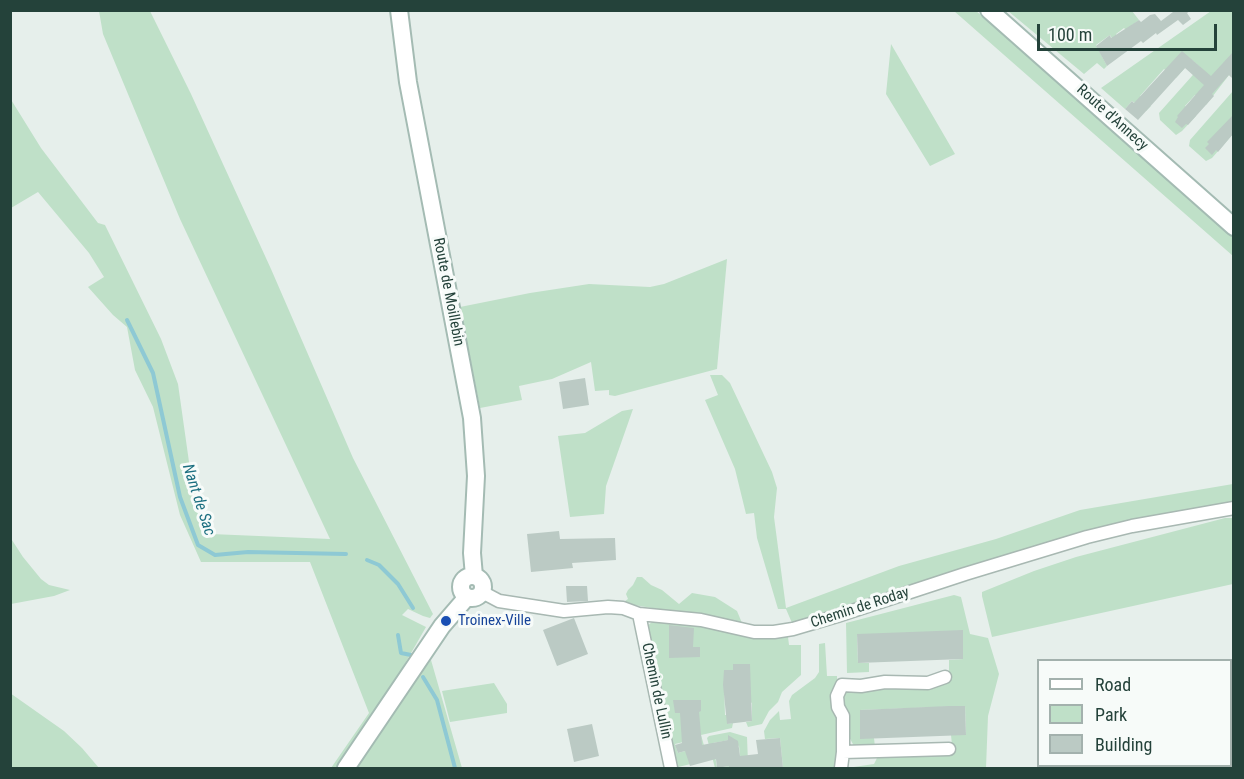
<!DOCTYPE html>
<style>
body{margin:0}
#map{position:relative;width:1244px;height:779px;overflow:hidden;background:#e6efeb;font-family:"Roboto Condensed",sans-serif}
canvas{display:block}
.frame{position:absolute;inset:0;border:12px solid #24423a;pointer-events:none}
.legend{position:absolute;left:1037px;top:659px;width:195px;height:108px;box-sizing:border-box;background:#f7fbf9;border:2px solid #a3b1ad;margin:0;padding:8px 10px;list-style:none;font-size:18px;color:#24423a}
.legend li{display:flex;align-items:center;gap:12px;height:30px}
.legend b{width:30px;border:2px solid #a3b1ad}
.scale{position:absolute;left:1037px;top:24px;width:180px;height:27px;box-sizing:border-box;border:3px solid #24423a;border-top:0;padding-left:8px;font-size:18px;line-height:21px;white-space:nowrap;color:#24423a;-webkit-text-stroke:4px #f7fbf9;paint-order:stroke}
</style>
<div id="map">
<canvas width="1244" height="779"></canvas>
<div class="frame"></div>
<ul class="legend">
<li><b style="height:8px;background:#fff"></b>Road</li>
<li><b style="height:16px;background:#bfe0c8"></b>Park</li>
<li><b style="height:16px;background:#bbcac4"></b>Building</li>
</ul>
<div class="scale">100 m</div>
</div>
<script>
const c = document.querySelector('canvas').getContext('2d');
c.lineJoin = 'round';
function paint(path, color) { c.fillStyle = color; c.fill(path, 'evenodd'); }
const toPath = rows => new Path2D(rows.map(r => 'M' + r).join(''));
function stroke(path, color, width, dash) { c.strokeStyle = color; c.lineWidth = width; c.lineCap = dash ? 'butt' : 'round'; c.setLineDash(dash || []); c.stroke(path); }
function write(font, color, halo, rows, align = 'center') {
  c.font = font + ' "Roboto Condensed",sans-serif'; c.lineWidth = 6; c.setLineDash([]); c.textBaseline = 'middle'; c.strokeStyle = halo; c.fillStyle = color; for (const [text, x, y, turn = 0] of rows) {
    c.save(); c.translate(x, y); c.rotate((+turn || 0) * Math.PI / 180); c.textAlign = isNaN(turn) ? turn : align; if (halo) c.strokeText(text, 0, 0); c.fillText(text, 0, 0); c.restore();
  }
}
const green = toPath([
 [99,11,150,11,191,94,271,269,353,458,433,614,430,618,423,616,408,609,402,615,426,627,399,674,402,676,338,768,331,768,369,713,310,562,201,562,180,515,153,407,135,370,127,327,113,315,88,287,104,277,89,253,38,192,11,208,10,98,41,148,98,223,105,225,161,339,178,384,190,469,197,498,211,534,330,539,180,219,103,34],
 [954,11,976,11,1009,38,1233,236,1233,256],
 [1008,11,1132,11,1139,20,1131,26,1128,32,1124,28,1116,34,1117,37,1113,40,1110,35,1096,45,1107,66,1104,69,1097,63,1084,74],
 [1211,11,1233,11,1233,74,1231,77,1229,75,1206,105,1195,95,1185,106,1196,116,1182,131,1176,135,1160,120,1159,113,1200,67,1192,60,1176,78,1164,69,1140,96,1151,106,1146,111,1132,101,1125,109,1101,88],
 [891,44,955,154,930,166,886,94],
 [1233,91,1233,134,1212,158,1206,161,1189,146,1190,140],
 [727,259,717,369,615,396,609,395,609,390,595,391,591,362,552,379,519,386,522,400,480,408,460,307,530,293,589,284,650,287,664,284],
 [710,375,722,375,730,383,772,472,777,488,774,517,786,608,899,566,996,539,1080,510,1233,484,1233,502,1108,526,792,623,786,609,778,609,757,538,754,513,746,514,735,469,705,400,718,395],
 [633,409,606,486,604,514,570,517,558,436,585,433,622,411],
 [1225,518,1233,518,1233,584,992,637,982,596,982,592,1034,571,1076,557],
 [10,537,23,557,41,579,49,585,70,590,54,596,11,604],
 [637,577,642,577,651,585,662,590,679,604,692,593,715,597,737,611,742,623,622,603,628,599,626,594,628,590,633,585],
 [954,595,961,597,970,634,988,638,999,674,988,716,986,768,847,768,874,764,877,758,882,756,952,745,951,735,966,734,965,706,860,710,860,738,874,738,875,747,859,748,854,746,848,735,847,708,843,705,842,700,844,693,848,690,949,674,949,660,963,659,963,631,857,635,858,663,869,663,869,672,847,673,846,623],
 [652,622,697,623,756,637,788,637,789,645,801,645,801,675,782,692,778,702,769,711,762,724,748,727,746,722,752,721,752,703,724,685,725,715,727,715,727,724,733,723,732,728,701,735,705,749,696,739,675,744,678,753,685,751,708,760,678,767,646,627],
 [825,643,827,676,837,676,837,685,831,698,833,711,839,721,838,752,835,768,783,768,780,738,765,739,764,731,770,720,779,711,780,720,791,719,789,701,792,695,815,678,819,672,819,644],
 [431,660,462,768,356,768,411,686],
 [494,683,507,704,507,713,450,722,442,691],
 [10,693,64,731,82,748,99,768,11,768],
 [730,732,747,737,748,763,742,764,743,768,715,768,707,738,709,736],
 [729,740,739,746,741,764,717,768,713,743]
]);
const stream = toPath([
 [127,320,153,373,180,497,198,545,215,555,248,552,346,554],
 [367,560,379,565,398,584,413,608],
 [398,635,401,653,411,655],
 [423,677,437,700,455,768]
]);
const building = toPath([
 [1172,10,1191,10,1187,13,1191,19,1183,25,1178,20,1157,35,1156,33,1143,43,1141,41,1107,66,1096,46,1110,35,1111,38,1139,20,1141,22,1150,15,1155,14,1161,21,1173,12],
 [1182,51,1211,76,1233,52,1233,79,1229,75,1212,94,1214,96,1188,125,1186,124,1182,128,1175,122,1178,117,1177,116,1204,85,1185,68,1138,120,1125,109,1132,101,1134,103],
 [1233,115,1233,134,1218,152,1216,150,1212,155,1205,148,1209,144,1207,142],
 [585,378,589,405,563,409,559,382],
 [559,531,560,539,615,538,616,560,572,563,573,568,531,572,527,534],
 [566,586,587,586,588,601,567,602],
 [574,618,588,654,557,666,543,630],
 [669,625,694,628,693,647,700,647,700,657,669,658],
 [963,630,963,659,858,663,857,634],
 [733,664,750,664,752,721,727,724,723,685,724,670,733,670],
 [673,700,701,700,701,711,699,712,702,745,728,740,728,735,738,741,740,756,758,754,756,740,780,738,783,768,729,768,729,766,717,768,716,759,690,766,685,751,678,753,675,745,682,743,680,713,675,713],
 [948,706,965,706,966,735,860,739,860,710],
 [592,724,599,756,574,762,567,729]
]);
const street = toPath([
 [482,592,499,601,564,611,608,607,623,608,639,614,701,620,754,632,774,632,793,629,837,616,965,574,1087,537,1132,526,1234,508],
 [639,614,671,768],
 [945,677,928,683,885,682,861,686,842,685,837,696,838,707,843,716,843,752,949,749],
 [841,768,843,752]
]);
const secondary = toPath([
 [399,10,408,82,472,418,476,476,472,553,474,576],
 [989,10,1234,227],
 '461 587a11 11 0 1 1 22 0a11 11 0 1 1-22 0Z',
 [346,768,442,626,467,597]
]);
const markers = [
 [446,621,6,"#1a4fb4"]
];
const streetNames = [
 ["Route d'Annecy",1112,118,42],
 ["Route de Moillebin",448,292,79],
 ["Chemin de Roday",860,608,-18],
 ["Chemin de Lullin",656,691,78]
];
const transitNames = [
 ["Troinex-Ville",458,621]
];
const waterNames = [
 ["Nant de Sac",198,500,72]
];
paint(green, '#bfe0c8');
stroke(stream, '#8ec9d4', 4);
paint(building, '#bbcac4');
stroke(street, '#a8b8b2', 15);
stroke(secondary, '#a4bbb3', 20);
stroke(street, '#fff', 12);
stroke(secondary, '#fff', 16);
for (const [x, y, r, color] of markers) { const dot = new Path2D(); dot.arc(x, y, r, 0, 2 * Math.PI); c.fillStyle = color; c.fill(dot); stroke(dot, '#f7fbf9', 2); }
write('15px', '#24423a', '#f7fbf9', streetNames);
write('15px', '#164399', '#f7fbf9', transitNames, 'left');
write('italic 16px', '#1c6f80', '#f7fbf9', waterNames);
</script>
